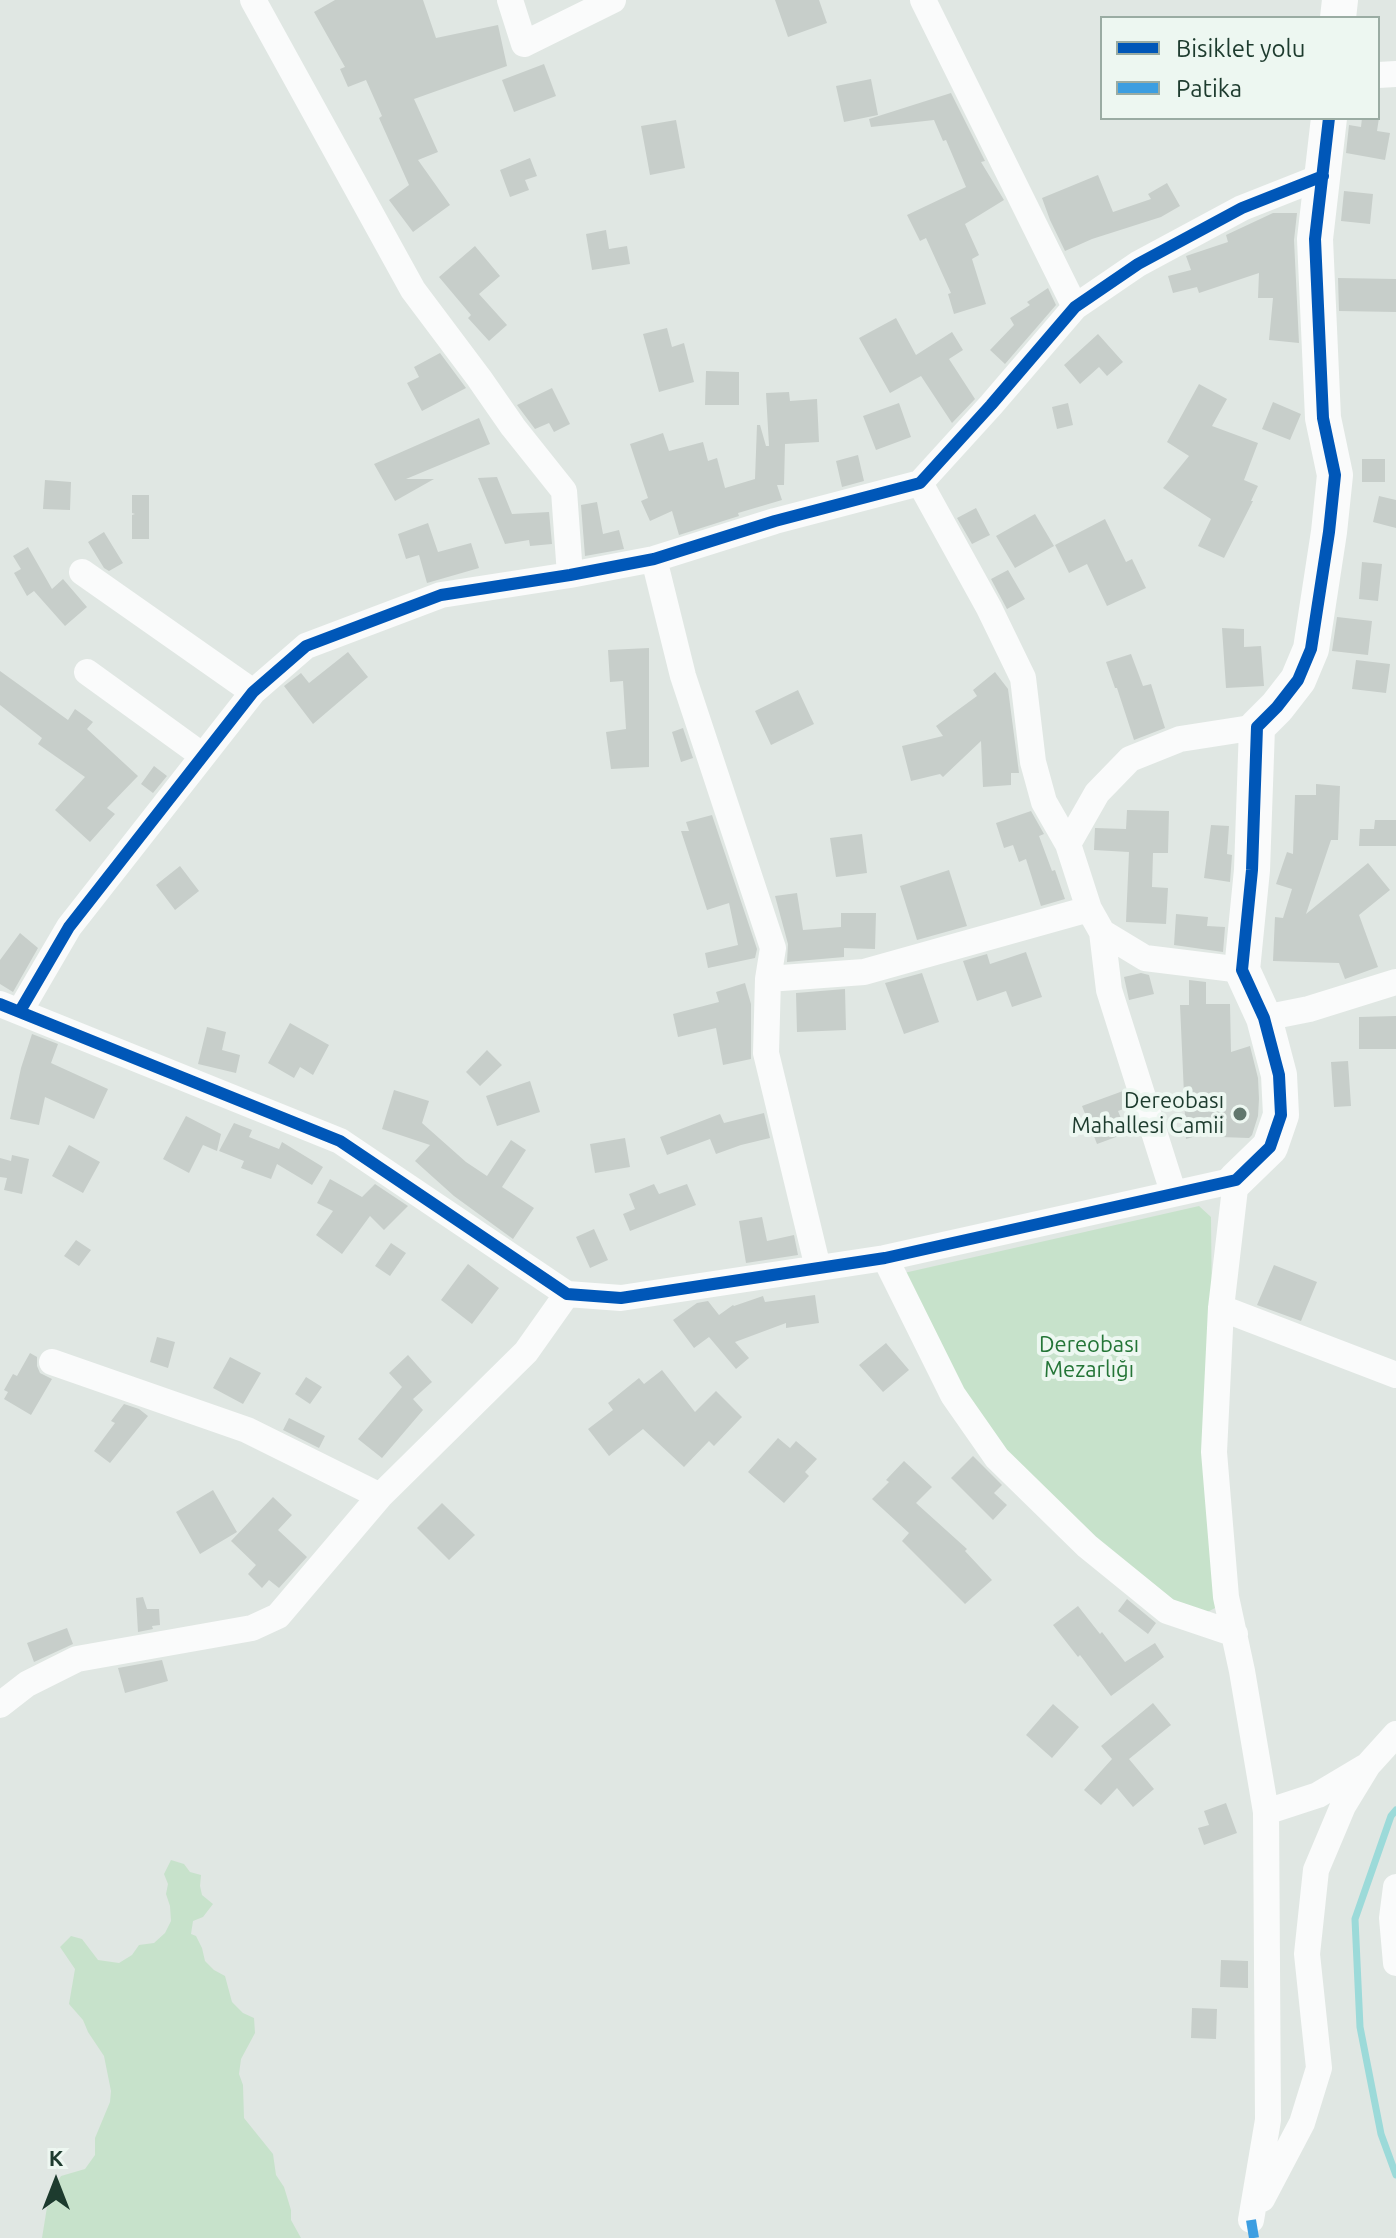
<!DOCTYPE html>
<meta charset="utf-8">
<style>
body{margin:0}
#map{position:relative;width:1396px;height:2238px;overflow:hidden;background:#e0e7e3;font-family:Ubuntu,sans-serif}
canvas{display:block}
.legend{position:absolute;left:1100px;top:16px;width:280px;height:104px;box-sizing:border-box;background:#edf7f1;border:2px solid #9aaca3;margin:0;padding:10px 14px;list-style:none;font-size:24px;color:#1d3b2e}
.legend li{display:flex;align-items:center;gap:16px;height:40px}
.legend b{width:40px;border:2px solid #9aaca3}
.north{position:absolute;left:16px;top:2142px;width:80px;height:80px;-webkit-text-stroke:6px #edf7f1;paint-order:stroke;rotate:0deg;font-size:22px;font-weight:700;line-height:32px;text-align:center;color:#1d3b2e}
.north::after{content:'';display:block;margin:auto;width:28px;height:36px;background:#1d3b2e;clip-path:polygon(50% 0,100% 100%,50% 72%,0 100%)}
</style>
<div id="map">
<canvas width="1396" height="2238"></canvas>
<ul class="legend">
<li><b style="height:10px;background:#0057b8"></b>Bisiklet yolu</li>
<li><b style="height:10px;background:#3c9ee1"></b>Patika</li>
</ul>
<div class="north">K</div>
</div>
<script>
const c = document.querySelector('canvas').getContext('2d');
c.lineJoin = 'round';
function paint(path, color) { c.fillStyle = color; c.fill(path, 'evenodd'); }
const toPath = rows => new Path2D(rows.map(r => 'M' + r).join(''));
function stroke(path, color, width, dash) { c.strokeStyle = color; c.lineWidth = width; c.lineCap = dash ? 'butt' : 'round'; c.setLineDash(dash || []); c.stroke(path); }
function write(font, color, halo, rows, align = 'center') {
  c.font = font + ' Ubuntu,sans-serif'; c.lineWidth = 8; c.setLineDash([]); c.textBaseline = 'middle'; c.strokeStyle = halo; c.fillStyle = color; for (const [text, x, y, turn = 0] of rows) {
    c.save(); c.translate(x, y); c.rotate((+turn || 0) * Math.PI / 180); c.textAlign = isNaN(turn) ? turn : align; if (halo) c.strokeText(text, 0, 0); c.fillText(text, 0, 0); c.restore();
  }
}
const green = toPath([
 [1199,1206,1211,1217,1215,1608,1196,1618,1056,1506,987,1428,949,1370,904,1273],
 [171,1860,184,1864,190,1872,201,1875,200,1886,202,1895,213,1904,203,1917,193,1921,191,1934,196,1936,202,1948,205,1961,214,1970,225,1976,232,2002,243,2013,254,2018,255,2033,241,2059,239,2074,243,2085,244,2118,273,2154,276,2175,284,2187,291,2210,291,2220,301,2238,42,2238,47,2207,53,2203,54,2187,61,2176,85,2169,95,2155,95,2138,110,2102,111,2091,104,2056,88,2032,83,2020,69,2004,75,1969,60,1947,71,1936,82,1939,98,1960,119,1963,132,1955,139,1945,154,1943,165,1933,171,1921,170,1906,166,1894,168,1884,164,1874]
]);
const stream = toPath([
 [1396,1810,1391,1816,1355,1919,1360,2027,1381,2134,1396,2175]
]);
const building = toPath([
 [335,0,423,0,436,38,498,25,507,66,414,99,438,152,418,160,450,205,413,232,389,200,409,185,379,118,382,116,366,80,348,87,340,69,345,67,314,12],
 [775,0,819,0,827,23,788,37],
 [544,64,556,96,514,112,502,80],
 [871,79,878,115,844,122,836,86],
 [951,93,985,161,981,162,1004,200,965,224,979,255,972,259,986,304,954,314,948,294,951,293,926,238,920,241,907,215,966,187,946,140,943,141,934,120,871,127,869,119],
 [1362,118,1379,118,1377,131,1390,133,1385,160,1346,153,1349,125,1361,127],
 [676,120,685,168,650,175,641,126],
 [530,158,537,176,525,180,529,190,510,197,500,170],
 [1098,175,1113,212,1151,199,1148,194,1167,183,1180,206,1161,217,1092,239,1065,251,1050,220,1042,198],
 [1344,191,1373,194,1370,224,1341,221],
 [1273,213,1297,213,1294,240,1299,343,1269,340,1273,298,1258,298,1259,273,1199,293,1197,287,1173,293,1168,276,1191,270,1186,256,1228,242,1226,235],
 [606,230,609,249,627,246,630,264,592,270,586,234],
 [475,246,500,276,479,294,507,325,489,341,468,318,471,315,439,277],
 [1338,278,1396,279,1396,312,1339,311],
 [1048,288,1056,305,1005,364,990,350,1014,325,1010,318,1030,305,1027,302],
 [896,318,916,355,952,332,963,350,949,359,975,399,952,423,921,376,890,393,859,338],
 [667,328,672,347,684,343,694,382,659,392,643,334],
 [1098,334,1123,362,1107,376,1099,367,1080,384,1064,365],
 [440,353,466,388,422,411,407,383,419,377,414,367],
 [706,371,739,372,739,405,705,405],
 [1199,384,1227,399,1212,426,1258,443,1244,480,1258,486,1251,501,1253,501,1224,558,1198,546,1211,519,1163,488,1189,456,1167,442],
 [552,388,570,424,554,432,549,423,535,429,517,405],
 [789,392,790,401,817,399,819,442,785,444,784,485,777,485,782,500,738,513,739,516,679,535,672,511,650,521,641,501,648,498,630,444,663,433,669,451,703,442,708,461,717,458,725,488,755,479,757,425,760,425,766,446,769,446,766,393],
 [1273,402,1301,414,1290,440,1262,429],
 [899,403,911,437,876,450,863,416],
 [1068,403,1073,425,1057,429,1052,407],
 [479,418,490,444,406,479,434,479,395,501,374,464],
 [858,455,864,481,842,487,836,461],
 [1362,459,1385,459,1385,482,1362,482],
 [497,477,512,514,549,512,552,544,530,546,529,540,505,544,478,478],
 [45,480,71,482,70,510,43,509],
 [132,495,149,495,149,539,132,539,132,515,135,514,132,513],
 [1379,496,1396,500,1396,528,1373,522],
 [597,502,603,534,619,530,624,549,585,556,581,505],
 [976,508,990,535,972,544,957,518],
 [1035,514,1054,546,1015,568,996,536],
 [1105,519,1126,562,1132,559,1146,588,1107,606,1087,564,1069,573,1055,545],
 [428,523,438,552,471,543,479,568,427,583,419,555,406,559,398,534],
 [104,532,123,563,109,571,104,568,88,542],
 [28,547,52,589,63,579,87,607,65,626,34,591,27,596,14,573,21,569,13,556],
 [1362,562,1382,564,1378,601,1359,599],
 [1008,570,1025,599,1007,609,991,579],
 [1337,617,1372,621,1368,655,1332,651],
 [1222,628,1244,629,1244,647,1261,646,1264,686,1226,688],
 [649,648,649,767,611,769,606,732,626,729,623,681,610,682,608,650],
 [348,652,368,677,313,724,284,686,301,673,309,683],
 [1131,654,1143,686,1151,684,1165,728,1134,740,1117,688,1115,688,1106,662],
 [1356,660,1390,664,1386,693,1352,689],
 [0,671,68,720,75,709,93,722,87,729,138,776,107,808,115,814,90,842,55,810,85,777,38,744,42,738,0,705],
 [995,672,1008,689,1019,773,1011,773,1011,785,983,787,981,741,943,777,940,774,911,781,902,746,943,736,936,726,977,696,973,690],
 [798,690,814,724,771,745,755,711],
 [683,728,693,758,681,762,672,732],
 [154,766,167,776,153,793,141,784],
 [1316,784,1340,786,1338,840,1331,840,1306,914,1368,863,1390,890,1359,915,1378,967,1345,979,1339,963,1273,961,1275,917,1283,918,1292,889,1276,884,1287,852,1293,854,1295,795,1316,795],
 [1127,810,1169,811,1168,853,1153,853,1152,887,1168,888,1166,924,1126,922,1129,852,1094,850,1095,828,1126,829],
 [1031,811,1044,834,1039,836,1052,871,1055,870,1065,899,1041,906,1026,859,1019,862,1013,845,1004,848,996,823],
 [712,815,757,949,755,958,708,968,705,953,738,945,729,903,707,910,681,831,689,831,686,822],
 [1375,820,1396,820,1396,846,1359,846,1360,829,1374,829],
 [1211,825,1229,826,1227,854,1232,855,1230,882,1204,878],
 [862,834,867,873,836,877,830,838],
 [180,866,199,891,175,910,156,885],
 [949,870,967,926,917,940,900,886],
 [797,893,803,930,841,927,841,913,876,913,875,949,844,948,844,957,787,962,788,944,775,896],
 [1176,914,1208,917,1207,926,1225,927,1223,952,1174,945],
 [20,933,38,948,13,992,0,984,0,960],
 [1026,952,1042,997,1012,1007,1006,991,977,1001,963,961,987,954,990,964],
 [922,973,939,1022,904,1034,885,983],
 [1141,973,1149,975,1154,994,1129,1000,1124,977],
 [1189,980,1206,982,1206,1004,1230,1004,1231,1052,1250,1046,1258,1078,1259,1099,1258,1116,1252,1135,1249,1138,1220,1137,1220,1129,1186,1139,1180,1005,1189,1005],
 [745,983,751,1004,751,1059,723,1065,716,1028,678,1037,673,1014,719,1002,716,992],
 [845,989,846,1030,797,1032,796,993],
 [1396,1016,1396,1049,1359,1049,1359,1017],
 [290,1023,329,1045,313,1075,300,1067,294,1078,268,1063],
 [207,1027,226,1032,222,1050,240,1055,236,1073,198,1064],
 [32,1034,58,1044,51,1063,108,1089,94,1119,45,1097,39,1125,10,1119,21,1068],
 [487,1050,502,1065,480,1086,466,1072],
 [1348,1061,1351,1106,1334,1107,1331,1062],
 [530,1081,540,1112,497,1126,486,1096],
 [394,1090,429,1101,422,1123,466,1162,487,1176,511,1140,526,1150,502,1187,534,1208,513,1239,454,1196,415,1161,430,1145,382,1129],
 [1123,1091,1129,1107,1118,1111,1127,1133,1097,1144,1082,1106],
 [764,1113,770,1138,741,1145,716,1154,710,1139,667,1155,660,1137,720,1114,724,1123],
 [186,1116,221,1134,217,1151,203,1145,189,1173,163,1159],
 [234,1123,252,1130,249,1137,279,1149,282,1142,323,1167,312,1185,277,1164,271,1179,241,1168,244,1161,219,1151],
 [625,1138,630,1167,595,1173,590,1144],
 [69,1145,100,1162,83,1193,52,1176],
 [12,1155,29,1159,22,1194,4,1190,7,1178,0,1177,0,1158,11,1161],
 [330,1179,362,1197,375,1184,408,1206,384,1230,370,1216,342,1254,316,1235,333,1211,317,1203],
 [654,1184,659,1194,687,1184,696,1205,630,1231,623,1214,635,1209,629,1194],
 [762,1217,767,1241,794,1235,798,1255,746,1263,739,1221],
 [594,1229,608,1260,590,1268,576,1237],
 [76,1240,91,1250,79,1266,64,1256],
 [391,1243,406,1253,390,1276,375,1266],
 [468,1264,499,1288,472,1324,441,1300],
 [1274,1265,1317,1282,1301,1321,1257,1305],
 [815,1295,819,1323,786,1328,786,1323,735,1342,749,1358,736,1369,709,1337,694,1348,673,1320,697,1303,708,1301,719,1315,733,1305,734,1306,763,1296,765,1302],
 [157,1337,175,1342,168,1368,150,1362],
 [886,1343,909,1370,883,1392,859,1365],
 [30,1353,37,1357,37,1366,40,1373,52,1379,31,1415,4,1399,8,1392,4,1390,13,1374,17,1376],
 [408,1355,432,1382,413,1399,423,1410,382,1458,358,1439,402,1387,389,1373],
 [230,1357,261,1373,243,1404,213,1388],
 [662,1370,695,1412,716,1391,742,1417,714,1446,709,1441,684,1467,643,1429,609,1456,588,1429,613,1410,608,1403,639,1378,644,1384],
 [306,1377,322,1387,310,1404,295,1394],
 [124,1404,139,1409,148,1416,110,1463,94,1451,115,1423,111,1421],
 [289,1418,325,1436,319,1448,283,1430],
 [778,1438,790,1448,796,1441,817,1459,805,1472,809,1476,784,1503,748,1472],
 [973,1456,1002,1485,994,1493,1007,1505,993,1520,951,1478],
 [904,1461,932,1487,916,1503,967,1549,965,1551,992,1580,965,1604,902,1541,909,1533,872,1499,889,1482,886,1480],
 [213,1490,237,1532,200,1554,176,1512],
 [273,1497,292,1515,278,1530,307,1557,279,1588,269,1580,262,1588,248,1574,256,1565,231,1541],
 [442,1503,475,1535,449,1560,417,1528],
 [143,1597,147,1609,159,1609,160,1625,152,1626,153,1629,138,1632,136,1598],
 [1127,1599,1156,1623,1148,1634,1118,1611],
 [1078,1606,1100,1634,1102,1632,1125,1662,1155,1643,1164,1657,1111,1696,1080,1655,1078,1657,1053,1625],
 [67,1628,73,1644,34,1662,27,1643],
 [162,1660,168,1681,125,1693,118,1668],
 [1153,1703,1171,1725,1129,1759,1154,1789,1133,1807,1117,1788,1101,1805,1084,1790,1112,1759,1101,1746],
 [1053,1704,1079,1727,1052,1758,1026,1735],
 [1226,1803,1237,1833,1204,1845,1198,1828,1209,1825,1204,1811],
 [1221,1960,1248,1961,1248,1988,1220,1987],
 [1192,2008,1217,2009,1216,2039,1191,2038]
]);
const street = toPath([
 [253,0,413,290,479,378,513,427,564,491,570,575],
 [510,0,524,44,613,0],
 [923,0,1075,307],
 [1378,75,1396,74],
 [920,483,989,608,1023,678,1033,762,1044,802,1068,844,1089,909,1102,932,1109,990,1173,1192],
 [654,559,683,676,773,948,768,979,766,1053,818,1268],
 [82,572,253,692],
 [87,672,203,756],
 [1068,844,1097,793,1130,759,1180,739,1257,727],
 [1102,932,1145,958,1242,970],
 [768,979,864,972,1089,909],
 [0,1004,340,1141,567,1294,621,1298,885,1258,1236,1180,1221,1308,1214,1452,1226,1597,1242,1671,1266,1812,1268,2120,1251,2220],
 [20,1011,69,927,253,692,306,646,441,595,570,575,654,559,775,521,920,483,991,405,1075,307,1138,264,1242,208,1323,176],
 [1264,1018,1309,1009,1396,982],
 [885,1258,953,1395,997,1458,1087,1546,1167,1611,1235,1634],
 [1221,1308,1396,1375],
 [52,1362,247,1430,380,1496],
 [0,1705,27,1684,77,1659,252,1628,278,1616,380,1496,526,1352,567,1294],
 [1266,1812,1318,1795,1365,1767],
 [1396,1887,1392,1918,1396,1963],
 [1262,2199,1302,2123,1319,2068,1307,1954,1316,1870,1343,1806,1368,1765,1396,1734]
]);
const secondary = toPath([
 [1338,18,1340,0],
 [1236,1180,1270,1147,1281,1115,1279,1075,1264,1018,1242,970,1252,870,1257,727,1277,707,1298,680,1311,649,1329,532,1335,475,1323,418,1315,239,1329,118]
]);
const quiet = toPath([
 [1251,2220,1254,2238]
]);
const cycleway = toPath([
 [0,1004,340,1141,567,1294,621,1298,885,1258,1236,1180,1270,1147,1281,1115,1279,1075,1264,1018,1242,970,1252,870,1257,727,1277,707,1298,680,1311,649,1329,532,1335,475,1323,418,1315,239,1329,118],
 [20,1011,69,927,253,692,306,646,441,595,570,575,654,559,775,521,920,483,991,405,1075,307,1138,264,1242,208,1323,176]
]);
const markers = [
 [1240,1114,8,"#61776d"]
];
const poiNames = [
 ["Dereobası",1224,1101],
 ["Mahallesi Camii",1224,1126]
];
const parkNames = [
 ["Dereobası",1089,1345],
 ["Mezarlığı",1089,1370]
];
paint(green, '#c7e2cb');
stroke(stream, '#9cdad9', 7);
paint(building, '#c7ceca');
stroke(street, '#fafbfb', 26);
stroke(secondary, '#fafbfb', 36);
stroke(quiet, '#3c9ee1', 10, [20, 10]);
stroke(cycleway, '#0057b8', 12);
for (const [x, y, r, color] of markers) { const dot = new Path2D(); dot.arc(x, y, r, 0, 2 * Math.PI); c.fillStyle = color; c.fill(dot); stroke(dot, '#edf7f1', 3); }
write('22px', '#1d3b2e', '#edf7f1', poiNames, 'right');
write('22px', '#247537', '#edf7f1', parkNames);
</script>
